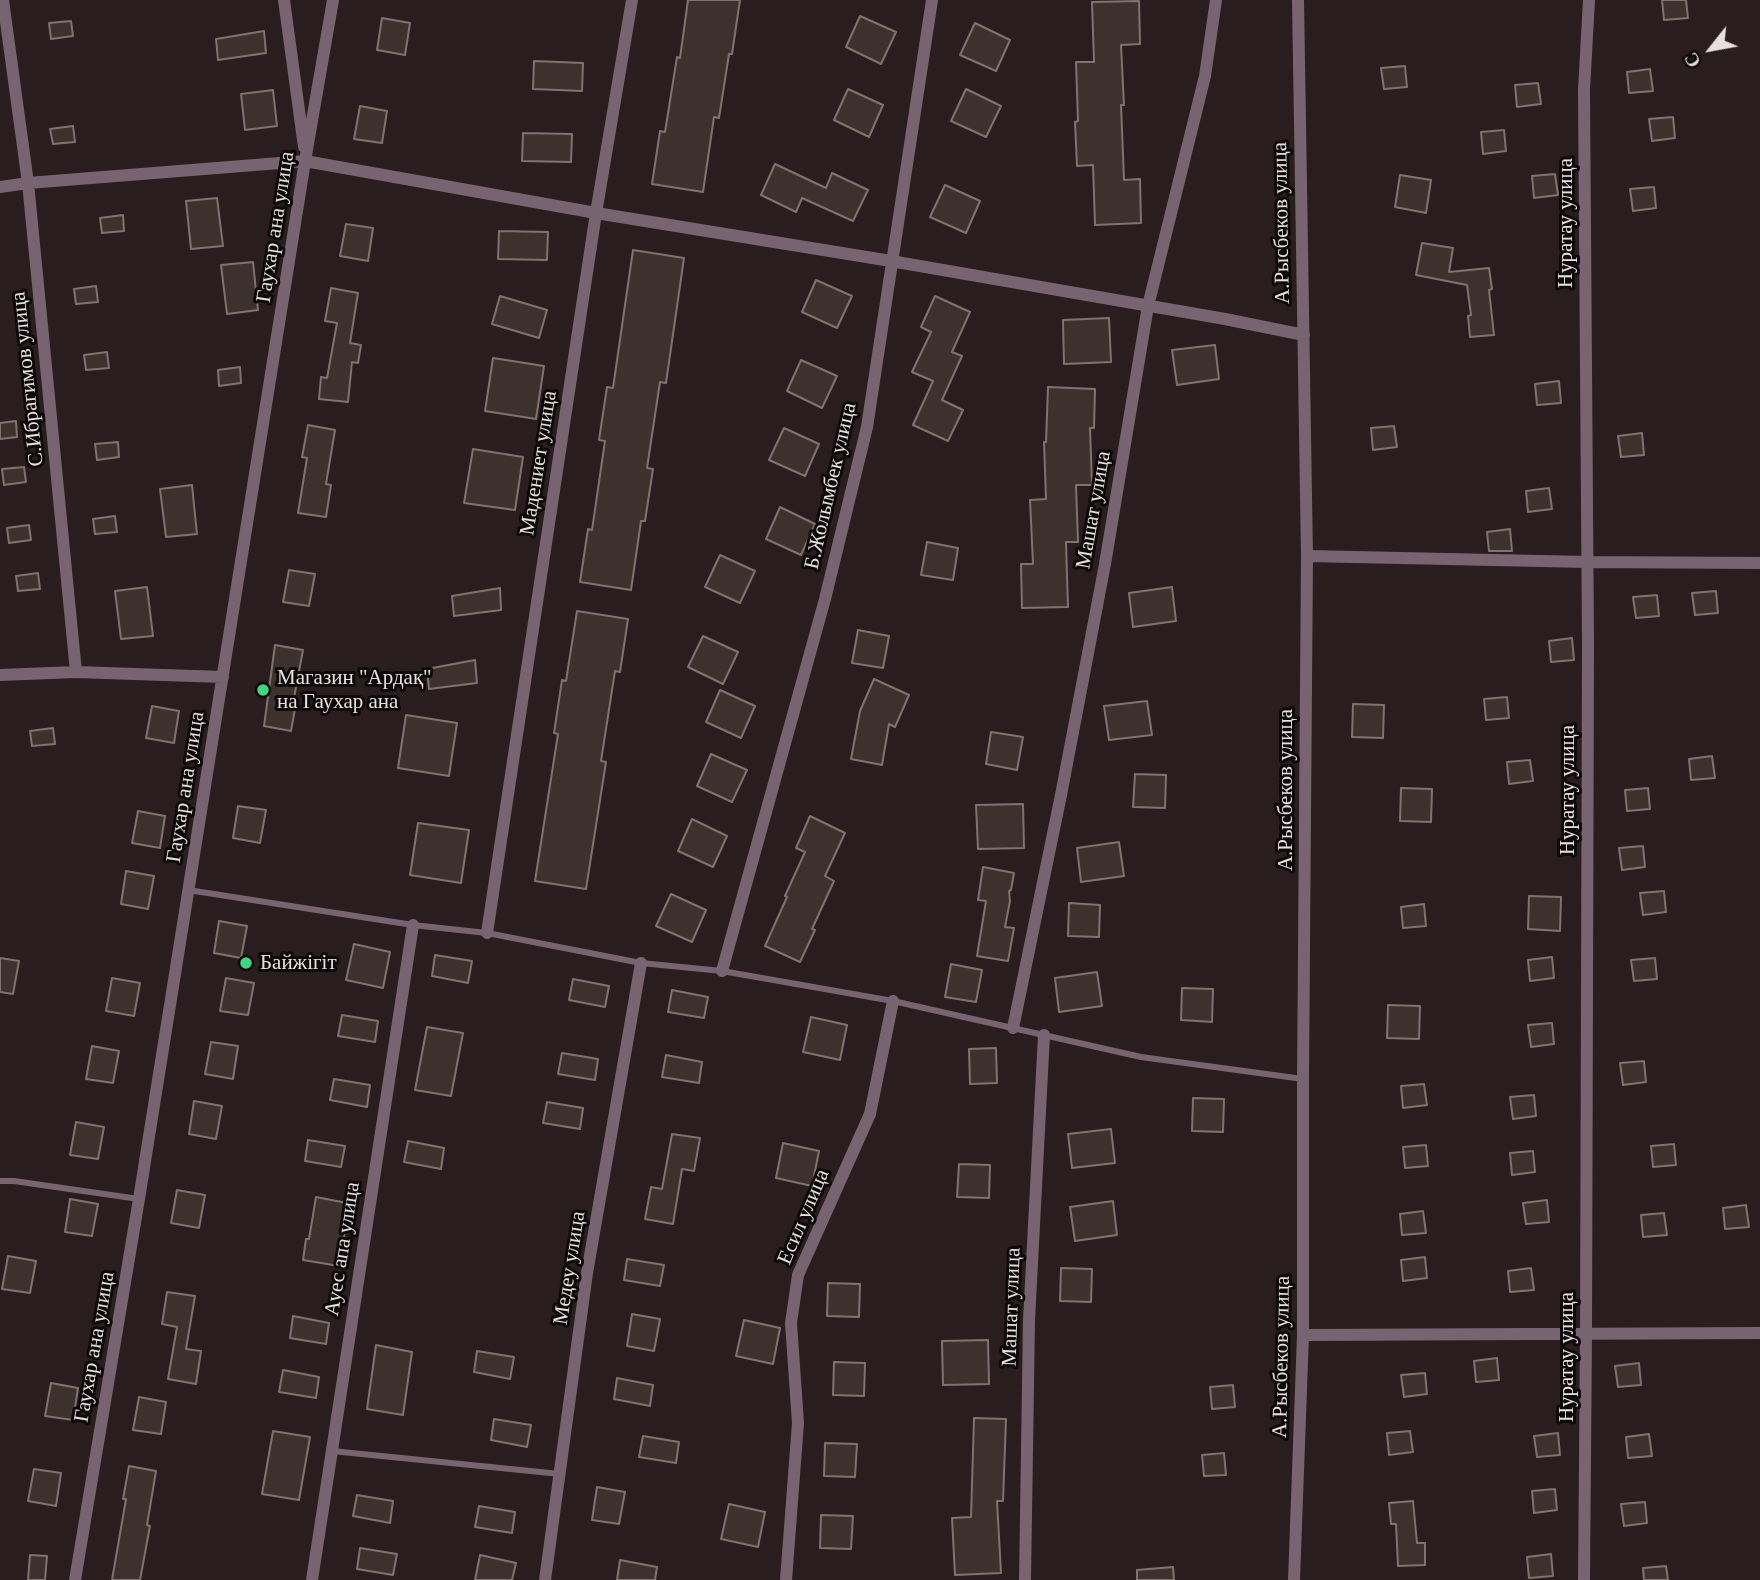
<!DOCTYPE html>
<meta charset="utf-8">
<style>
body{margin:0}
#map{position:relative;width:1760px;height:1580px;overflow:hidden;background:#291d1f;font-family:Georgia,serif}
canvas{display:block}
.north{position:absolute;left:1676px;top:14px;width:70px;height:70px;-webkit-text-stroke:5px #0e090a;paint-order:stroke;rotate:239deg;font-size:19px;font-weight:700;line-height:28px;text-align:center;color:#e8e0e0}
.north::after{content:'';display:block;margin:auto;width:24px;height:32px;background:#e8e0e0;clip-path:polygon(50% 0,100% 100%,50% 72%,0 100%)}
</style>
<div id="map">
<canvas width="1760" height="1580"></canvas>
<div class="north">С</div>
</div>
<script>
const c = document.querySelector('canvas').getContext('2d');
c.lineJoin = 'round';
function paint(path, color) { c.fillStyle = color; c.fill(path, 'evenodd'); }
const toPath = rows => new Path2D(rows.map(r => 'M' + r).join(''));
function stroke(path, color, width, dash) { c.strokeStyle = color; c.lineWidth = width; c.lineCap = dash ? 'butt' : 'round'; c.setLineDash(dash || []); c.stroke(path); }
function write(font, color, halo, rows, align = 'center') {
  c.font = font + ' Georgia,serif'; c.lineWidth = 6; c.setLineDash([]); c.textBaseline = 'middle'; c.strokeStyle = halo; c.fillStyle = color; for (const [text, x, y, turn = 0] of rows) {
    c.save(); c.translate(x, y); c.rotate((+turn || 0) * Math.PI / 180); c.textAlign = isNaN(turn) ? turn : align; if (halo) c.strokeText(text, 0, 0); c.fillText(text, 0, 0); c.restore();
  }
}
const building = toPath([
 [688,0,740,0,732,54,729,54,719,118,714,117,703,192,652,184,660,131,665,132,677,57,680,58,688,0],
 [1662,0,1686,0,1688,18,1664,20,1662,0],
 [1139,1,1140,44,1121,45,1124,105,1121,105,1124,180,1140,179,1141,223,1095,225,1093,165,1077,166,1075,122,1078,121,1076,62,1094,62,1092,2,1139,1],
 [860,16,896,32,881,64,846,47,860,16],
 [382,18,410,23,405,55,377,50,382,18],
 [71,21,73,36,51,39,49,23,71,21],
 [975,23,1010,40,996,71,960,55,975,23],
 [264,31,266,53,218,60,216,39,264,31],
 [534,61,583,63,582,91,533,89,534,61],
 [1405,66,1407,87,1384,89,1381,68,1405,66],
 [1650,69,1653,91,1629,93,1627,72,1650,69],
 [1538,83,1541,104,1517,107,1515,85,1538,83],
 [848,89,883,105,869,137,834,120,848,89],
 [966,89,1001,106,986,137,951,121,966,89],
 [273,90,277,126,245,130,241,94,273,90],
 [360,106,387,111,382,143,354,139,360,106],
 [1673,117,1675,138,1652,141,1649,119,1673,117],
 [73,126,75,142,53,144,50,129,73,126],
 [1504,130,1506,151,1483,154,1481,132,1504,130],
 [523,133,572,134,571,162,522,161,523,133],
 [775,164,826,188,832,173,868,190,853,221,802,198,796,212,761,195,775,164],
 [1555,174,1558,195,1534,198,1532,176,1555,174],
 [1400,175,1431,180,1426,213,1395,207,1400,175],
 [945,185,980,201,966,233,930,217,945,185],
 [1654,187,1656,208,1633,211,1630,189,1654,187],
 [217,198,223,246,191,249,186,201,217,198],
 [123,215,124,231,102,233,100,218,123,215],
 [346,224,373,228,368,261,340,256,346,224],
 [499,231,548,232,547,260,498,259,499,231],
 [1422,243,1453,248,1449,272,1489,268,1492,289,1489,290,1494,335,1470,337,1468,316,1471,315,1467,285,1416,275,1422,243],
 [633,250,684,258,666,383,660,382,647,468,653,469,645,521,641,521,631,590,580,582,588,529,592,530,605,441,599,440,607,387,613,388,633,250],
 [253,262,258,310,227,314,221,265,253,262],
 [816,280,852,296,837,328,802,312,816,280],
 [96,286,98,302,76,304,74,289,96,286],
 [331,288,358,293,350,343,361,345,358,363,352,362,348,402,319,399,321,377,327,378,337,323,325,321,331,288],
 [500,296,547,310,539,338,492,324,500,296],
 [935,296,970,312,952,352,962,356,942,400,963,410,948,441,913,425,933,381,912,372,931,332,921,327,935,296],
 [1109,318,1111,362,1064,364,1063,320,1109,318],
 [1215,345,1219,379,1177,385,1172,350,1215,345],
 [107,352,109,368,86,370,84,355,107,352],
 [493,358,544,366,536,419,485,411,493,358],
 [801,360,837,376,822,408,787,391,801,360],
 [240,367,241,383,219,386,218,370,240,367],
 [1559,381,1561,403,1537,405,1535,384,1559,381],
 [1048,387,1095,389,1094,428,1090,428,1092,485,1076,485,1078,542,1066,542,1068,607,1022,608,1021,564,1033,564,1030,500,1046,499,1044,442,1046,442,1048,387],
 [16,421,17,437,0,439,0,423,16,421],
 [308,425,335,430,326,484,331,485,326,517,298,513,307,458,302,457,308,425],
 [1394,426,1397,447,1373,450,1371,428,1394,426],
 [784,428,819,444,805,476,769,460,784,428],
 [1642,433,1644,455,1621,457,1618,436,1642,433],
 [118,442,119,457,97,460,95,444,118,442],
 [473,449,523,457,515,510,464,503,473,449],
 [24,467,26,482,4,485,2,469,24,467],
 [192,485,197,534,166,537,160,489,192,485],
 [1549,488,1552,509,1528,512,1526,491,1549,488],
 [780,507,815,524,801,555,766,539,780,507],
 [115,516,117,532,95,534,93,519,115,516],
 [29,525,31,540,9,543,7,528,29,525],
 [1510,529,1512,551,1489,551,1487,532,1510,529],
 [927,542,958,548,953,580,921,575,927,542],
 [720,555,755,571,740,603,705,587,720,555],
 [289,570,315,574,309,606,283,602,289,570],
 [38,573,40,589,18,591,16,576,38,573],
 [147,587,153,636,121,639,115,591,147,587],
 [1172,587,1176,621,1133,627,1129,593,1172,587],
 [500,588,501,610,454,616,452,596,500,588],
 [1716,591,1718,613,1695,615,1692,593,1716,591],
 [1657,595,1659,616,1636,618,1633,597,1657,595],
 [577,611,628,619,620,672,615,671,601,761,606,762,586,889,535,881,558,734,554,733,562,680,566,681,577,611],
 [858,630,889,636,883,668,852,663,858,630],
 [703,636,738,652,723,684,688,667,703,636],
 [1572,638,1574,660,1551,662,1549,641,1572,638],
 [275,645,303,650,294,698,297,698,291,731,264,726,275,645],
 [475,660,477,683,429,689,427,669,475,660],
 [874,679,909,695,895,727,889,724,882,765,851,759,860,711,874,679],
 [720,690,755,706,741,738,706,722,720,690],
 [1507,697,1509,718,1486,720,1484,699,1507,697],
 [1147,701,1152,735,1109,740,1104,706,1147,701],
 [1353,704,1384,705,1383,738,1352,737,1353,704],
 [152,706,179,711,174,743,146,738,152,706],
 [406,715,457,723,449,776,398,768,406,715],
 [53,728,55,744,32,746,30,731,53,728],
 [991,732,1023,737,1017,770,986,764,991,732],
 [711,754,747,770,732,802,697,786,711,754],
 [1712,756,1715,778,1691,780,1689,759,1712,756],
 [1530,760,1533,781,1509,784,1507,762,1530,760],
 [1135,774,1166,775,1165,808,1133,807,1135,774],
 [1401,788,1432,789,1431,822,1400,821,1401,788],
 [1648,788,1650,809,1627,811,1625,790,1648,788],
 [1023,804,1024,848,978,849,976,805,1023,804],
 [238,806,266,810,260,843,233,838,238,806],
 [138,811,165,816,160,848,132,843,138,811],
 [810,816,845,833,825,876,834,881,812,929,815,930,800,962,765,946,787,897,785,896,805,852,796,848,810,816],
 [692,819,727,836,713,867,678,851,692,819],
 [418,823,469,830,461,883,410,875,418,823],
 [1119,842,1124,876,1081,882,1077,848,1119,842],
 [1643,846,1645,867,1622,870,1619,848,1643,846],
 [983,867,1014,873,1011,890,1009,891,1010,901,1005,927,1014,928,1008,961,977,956,986,901,978,900,983,867],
 [126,871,154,876,148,909,121,904,126,871],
 [1664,891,1666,912,1643,915,1640,893,1664,891],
 [671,894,706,910,692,942,656,926,671,894],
 [1529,896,1561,897,1560,931,1528,929,1529,896],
 [1069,903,1100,905,1099,937,1068,936,1069,903],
 [1424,904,1426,926,1403,928,1401,907,1424,904],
 [219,921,247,926,241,958,214,953,219,921],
 [354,944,390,952,383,988,346,980,354,944],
 [435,955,472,961,468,983,432,976,435,955],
 [1552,957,1554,978,1530,981,1528,960,1552,957],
 [0,958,19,961,13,994,0,992,0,958],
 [1655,958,1657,979,1634,981,1631,960,1655,958],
 [951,964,982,970,976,1002,945,997,951,964],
 [1097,972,1102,1006,1059,1012,1055,978,1097,972],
 [112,978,140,983,134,1016,106,1011,112,978],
 [226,978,254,983,248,1015,220,1011,226,978],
 [573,979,609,986,605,1007,569,1000,573,979],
 [1182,988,1213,989,1212,1022,1181,1020,1182,988],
 [672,990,708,997,704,1018,668,1012,672,990],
 [1388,1005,1420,1006,1419,1039,1387,1038,1388,1005],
 [342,1015,378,1021,375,1042,338,1036,342,1015],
 [811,1017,847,1025,840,1060,803,1052,811,1017],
 [1552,1023,1554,1044,1531,1047,1528,1025,1552,1023],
 [427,1027,463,1033,451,1096,415,1090,427,1027],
 [211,1042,238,1046,233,1079,205,1074,211,1042],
 [92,1046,119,1051,113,1083,86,1079,92,1046],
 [996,1048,997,1083,970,1084,969,1049,996,1048],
 [562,1053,598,1059,595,1080,558,1074,562,1053],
 [666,1055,702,1062,699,1083,662,1077,666,1055],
 [1644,1061,1646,1082,1623,1085,1620,1063,1644,1061],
 [334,1079,370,1085,367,1107,330,1100,334,1079],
 [1424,1084,1427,1105,1403,1108,1401,1086,1424,1084],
 [1534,1095,1536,1116,1513,1119,1510,1097,1534,1095],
 [1193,1098,1224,1099,1223,1132,1192,1131,1193,1098],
 [194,1101,222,1106,216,1139,189,1134,194,1101],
 [547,1102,583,1108,580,1129,543,1123,547,1102],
 [76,1122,104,1127,98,1159,70,1155,76,1122],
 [1111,1129,1115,1163,1072,1168,1068,1134,1111,1129],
 [672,1134,700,1138,694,1171,682,1169,673,1224,645,1219,651,1187,662,1189,672,1134],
 [308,1140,345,1146,341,1167,305,1161,308,1140],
 [408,1141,444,1148,441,1169,404,1162,408,1141],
 [783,1143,819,1151,812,1186,776,1178,783,1143],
 [1674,1144,1676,1165,1653,1167,1651,1146,1674,1144],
 [1426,1145,1428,1166,1405,1168,1403,1147,1426,1145],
 [1533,1151,1535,1172,1512,1175,1510,1153,1533,1151],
 [959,1164,990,1165,989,1198,957,1197,959,1164],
 [177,1190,205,1195,199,1228,171,1223,177,1190],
 [316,1197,352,1204,349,1225,346,1224,339,1266,303,1260,306,1239,309,1239,316,1197],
 [70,1199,98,1204,92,1236,65,1232,70,1199],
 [1547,1200,1549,1222,1526,1224,1523,1203,1547,1200],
 [1113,1201,1117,1235,1075,1241,1070,1207,1113,1201],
 [1746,1205,1749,1227,1725,1229,1723,1208,1746,1205],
 [1423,1211,1426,1233,1402,1235,1400,1214,1423,1211],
 [1664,1213,1667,1235,1643,1237,1641,1215,1664,1213],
 [8,1256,36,1261,30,1293,2,1289,8,1256],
 [1425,1257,1427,1278,1403,1281,1401,1260,1425,1257],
 [627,1259,664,1265,660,1286,624,1280,627,1259],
 [1061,1268,1092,1269,1091,1302,1060,1301,1061,1268],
 [1531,1268,1534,1290,1510,1292,1508,1271,1531,1268],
 [828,1283,860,1284,859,1317,827,1316,828,1283],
 [167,1292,195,1296,186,1349,201,1351,196,1384,168,1379,177,1327,162,1324,167,1292],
 [632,1314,660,1319,654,1351,627,1346,632,1314],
 [293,1316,329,1323,326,1344,290,1338,293,1316],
 [744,1320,780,1328,773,1364,736,1356,744,1320],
 [988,1340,989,1384,943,1385,942,1341,988,1340],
 [376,1345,412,1352,403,1415,367,1409,376,1345],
 [477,1351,514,1357,510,1379,474,1372,477,1351],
 [1497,1358,1499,1380,1476,1382,1474,1361,1497,1358],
 [834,1362,865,1363,864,1396,833,1395,834,1362],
 [1639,1363,1641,1385,1618,1387,1615,1366,1639,1363],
 [283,1370,319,1377,316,1398,279,1392,283,1370],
 [1425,1373,1427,1394,1404,1397,1401,1375,1425,1373],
 [617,1378,653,1385,650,1406,614,1399,617,1378],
 [51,1383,78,1388,73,1420,45,1416,51,1383],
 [1233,1385,1235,1407,1212,1409,1210,1387,1233,1385],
 [139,1397,166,1402,161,1434,133,1430,139,1397],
 [974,1418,1006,1419,1003,1501,997,1501,1001,1573,955,1575,952,1518,971,1517,974,1418],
 [494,1419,531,1425,527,1447,491,1440,494,1419],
 [273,1431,310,1437,299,1500,262,1494,273,1431],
 [1410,1431,1413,1452,1389,1455,1387,1433,1410,1431],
 [1558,1433,1560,1455,1537,1457,1534,1436,1558,1433],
 [1649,1434,1652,1456,1628,1458,1626,1437,1649,1434],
 [643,1436,679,1442,676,1463,639,1457,643,1436],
 [825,1443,857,1444,855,1477,824,1476,825,1443],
 [1224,1453,1226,1475,1204,1476,1202,1455,1224,1453],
 [129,1466,156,1471,147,1525,150,1526,140,1580,112,1580,126,1499,123,1499,129,1466],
 [34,1469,61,1473,56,1506,28,1501,34,1469],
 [597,1487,625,1492,619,1524,592,1520,597,1487],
 [1555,1489,1557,1510,1534,1513,1532,1491,1555,1489],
 [357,1495,393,1501,390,1523,353,1516,357,1495],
 [1413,1501,1417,1543,1425,1543,1425,1565,1398,1566,1396,1524,1391,1524,1389,1503,1413,1501],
 [1645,1502,1647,1523,1624,1526,1621,1504,1645,1502],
 [729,1504,765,1512,758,1547,721,1539,729,1504],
 [479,1506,515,1512,512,1533,475,1527,479,1506],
 [821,1515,853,1516,851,1549,820,1548,821,1515],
 [360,1548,397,1554,393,1575,357,1569,360,1548],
 [1551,1554,1553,1576,1529,1578,1527,1557,1551,1554],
 [30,1555,47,1556,45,1580,28,1580,30,1555],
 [480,1555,516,1563,512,1580,475,1580,480,1555],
 [620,1560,657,1567,655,1580,617,1580,620,1560],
 [1666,1566,1668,1580,1644,1580,1643,1568,1666,1566],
 [1173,1567,1174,1580,1137,1580,1137,1570,1173,1567]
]);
const service = toPath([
 [188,890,413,925,487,933,641,963,722,971,893,1001,1141,1057,1303,1079],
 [0,1181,14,1181,139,1199],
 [332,1451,560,1474]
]);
const minor = toPath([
 [3,0,28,183,76,672],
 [284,0,304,147],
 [0,187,28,183,305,161,596,213,891,261,1225,319,1304,335],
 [1307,556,1587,562,1760,563],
 [0,675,76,672,223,677],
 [487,933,596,213,632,0],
 [722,971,825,599,867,427,932,0],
 [1013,1028,1061,795,1105,564,1148,306,1205,76,1216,0],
 [1303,1335,1760,1333],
 [75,1580,139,1199,305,161,333,0],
 [312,1580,413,925],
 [545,1580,587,1273,641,963],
 [786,1580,798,1423,791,1323,798,1275,870,1114,893,1001],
 [1025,1580,1029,1320,1044,1035],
 [1294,1580,1303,1335,1303,1079,1307,556,1298,0],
 [1584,1580,1586,1335,1588,643,1584,90,1589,0]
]);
const markers = [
 [263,690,7,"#3ed77d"],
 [246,963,7,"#3ed77d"]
];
const streetNames = [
 ["А.Рысбеков улица",1282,223,-91],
 ["Нуратау улица",1566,223,-90],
 ["Гаухар ана улица",276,227,-81],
 ["С.Ибрагимов улица",28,379,-96],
 ["Мадениет улица",539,463,-81],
 ["Б.Жолымбек улица",831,486,-77],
 ["Машат улица",1094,510,-80],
 ["Гаухар ана улица",186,787,-81],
 ["А.Рысбеков улица",1286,790,-90],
 ["Нуратау улица",1568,790,-90],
 ["Есил улица",804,1217,-67],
 ["Ауес апа улица",343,1249,-81],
 ["Медеу улица",570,1268,-81],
 ["Машат улица",1012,1307,-88],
 ["Гаухар ана улица",95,1347,-80],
 ["А.Рысбеков улица",1282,1357,-89],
 ["Нуратау улица",1567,1357,-90]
];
const poiNames = [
 ["Магазин \"Ардақ\"",277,678],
 ["на Гаухар ана",277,702],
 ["Байжігіт",260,963]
];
paint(building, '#3d312d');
stroke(building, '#80726e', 2);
stroke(service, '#786470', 6);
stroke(minor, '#786470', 12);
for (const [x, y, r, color] of markers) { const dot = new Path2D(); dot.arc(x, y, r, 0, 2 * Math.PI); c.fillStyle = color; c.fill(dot); stroke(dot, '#0e090a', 2.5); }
write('21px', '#e8e0e0', '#0e090a', streetNames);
write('21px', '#e8e0e0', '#0e090a', poiNames, 'left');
</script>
